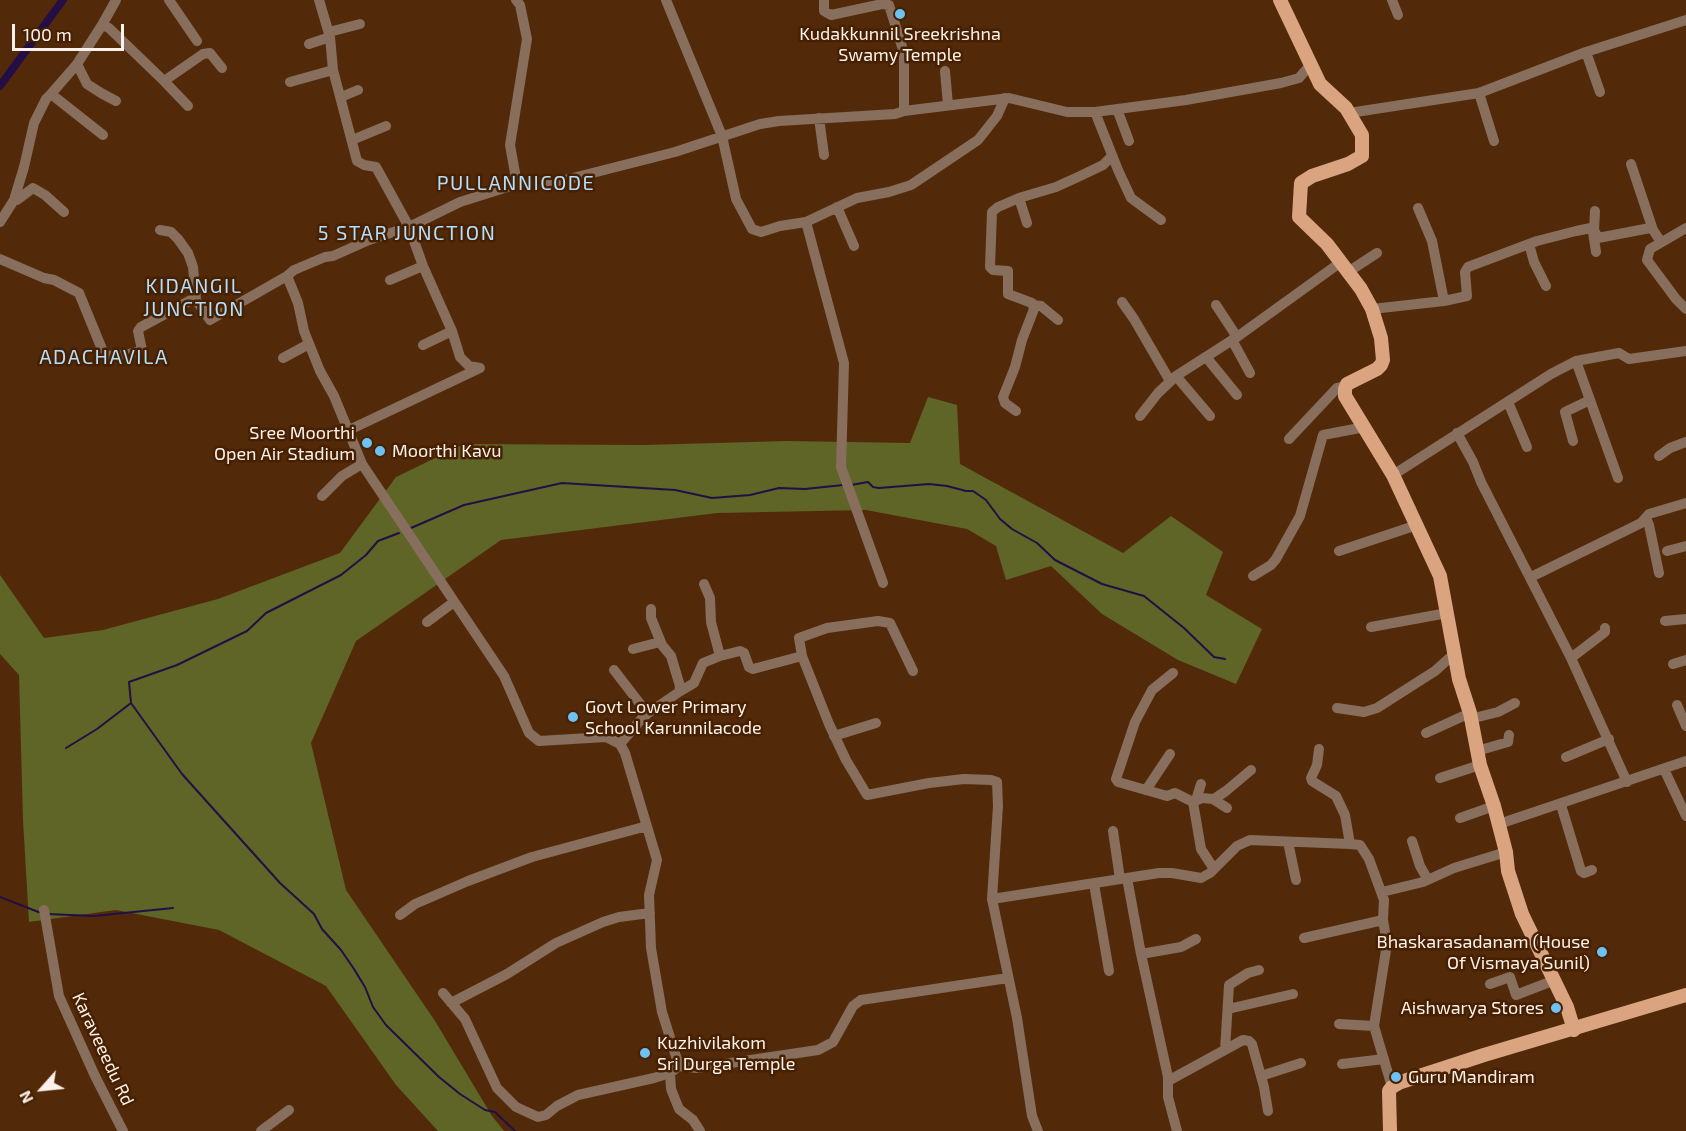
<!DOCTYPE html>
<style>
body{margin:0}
#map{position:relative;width:1686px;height:1131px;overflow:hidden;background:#522a09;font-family:"Exo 2",sans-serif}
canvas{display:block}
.north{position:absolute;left:12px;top:1059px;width:60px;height:60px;-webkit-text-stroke:4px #462000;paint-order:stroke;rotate:243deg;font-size:16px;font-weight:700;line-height:24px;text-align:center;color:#fcf2eb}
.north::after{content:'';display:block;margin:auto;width:21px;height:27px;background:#fcf2eb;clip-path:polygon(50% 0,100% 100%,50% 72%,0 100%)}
.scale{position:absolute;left:12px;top:24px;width:112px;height:27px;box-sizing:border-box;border:3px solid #fcf2eb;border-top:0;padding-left:8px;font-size:18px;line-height:21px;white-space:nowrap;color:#fcf2eb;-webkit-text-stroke:4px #462000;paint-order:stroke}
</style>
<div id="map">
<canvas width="1686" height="1131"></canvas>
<div class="north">N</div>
<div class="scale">100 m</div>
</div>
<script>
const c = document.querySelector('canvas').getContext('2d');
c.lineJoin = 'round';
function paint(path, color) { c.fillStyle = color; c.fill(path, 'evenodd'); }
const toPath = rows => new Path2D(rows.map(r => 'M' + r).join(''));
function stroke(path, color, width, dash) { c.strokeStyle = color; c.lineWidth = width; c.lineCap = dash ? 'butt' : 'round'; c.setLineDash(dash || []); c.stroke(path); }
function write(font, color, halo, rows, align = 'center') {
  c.font = font + ' "Exo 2",sans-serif'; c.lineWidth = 5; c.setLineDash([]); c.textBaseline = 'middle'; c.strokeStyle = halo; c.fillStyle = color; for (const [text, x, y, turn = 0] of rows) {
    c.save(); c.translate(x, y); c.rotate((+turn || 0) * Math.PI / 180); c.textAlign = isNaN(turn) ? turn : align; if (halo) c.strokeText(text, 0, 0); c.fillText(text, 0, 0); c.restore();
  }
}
const green = toPath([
 [928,397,957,405,960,464,1123,553,1171,516,1223,552,1206,595,1262,629,1236,684,1178,660,1102,614,1051,566,1006,580,996,546,967,529,866,510,717,513,501,540,356,641,311,743,346,890,435,1021,492,1116,504,1131,438,1131,396,1085,326,986,219,930,116,910,29,922,23,820,19,675,0,654,0,575,44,638,103,630,218,599,340,553,396,477,464,444,644,445,787,441,910,443]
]);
const stream = toPath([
 [851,485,868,482,873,487,879,488,929,484,947,486,966,491,973,491,986,500,1000,519,1012,529,1037,543,1055,560,1102,584,1144,596,1184,628,1214,657,1225,659],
 [411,528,464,505,562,483,675,490,712,498,750,495,779,488,805,489,843,485],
 [131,703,182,774,280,883,314,914,322,929,341,950,354,969,365,987,373,1007,386,1025,439,1077,460,1094,485,1110,495,1112,515,1131],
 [66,748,97,729,131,703,129,682,177,665,247,631,266,613,341,575,366,555,378,541,399,533],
 [0,897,41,913],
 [47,914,94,916,173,908]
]);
const canal = toPath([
 [0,86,63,0]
]);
const minor = toPath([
 [169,0,197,41],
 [319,0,330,37],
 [516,0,520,5,527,39,510,145,517,184],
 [666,0,722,136,736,199,752,229,761,232,780,226,806,222,857,198,889,192,911,185,978,140,997,116,1005,98],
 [824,0,824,11,831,15,882,4,889,5,904,53,904,111],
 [1392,0,1398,15],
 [102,25,116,0],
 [329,32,360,24],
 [309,44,330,37,333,70,357,161,364,165,376,167,409,227,423,266,452,331,460,357,469,366,480,368,347,431],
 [77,64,102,25,109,28,164,81,203,54,210,53,222,68],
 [945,71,948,105],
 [164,81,188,106],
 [290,82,333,70],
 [1600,92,1586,52,1686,20],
 [51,94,77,64,87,84,101,93,116,101],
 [341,97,358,90],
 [1117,109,1129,141],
 [1095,112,1118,170,1131,198,1161,220],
 [1349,113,1479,93],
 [819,118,824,155],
 [352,140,386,126],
 [1494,141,1479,93,1586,52],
 [1631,164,1653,230],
 [1019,198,1027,223],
 [14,200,24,167,34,123,46,99,51,94,103,135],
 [837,207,854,246],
 [1418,208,1432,241,1444,301],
 [0,222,14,200,17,200,33,188,45,195,64,212],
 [806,222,844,363,841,467,883,583],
 [1686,228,1650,249,1647,260,1676,299,1686,309],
 [160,230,171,232,178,239,188,253,193,267,196,300,210,320,287,276],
 [1594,230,1595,211],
 [1593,232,1596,252],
 [1529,244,1534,262,1546,286],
 [0,259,44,278,54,280,79,293,104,354,107,356,129,354,142,350,138,331,141,327,191,300,196,300],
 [1348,272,1377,253],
 [390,280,423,266],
 [1122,302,1134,319,1170,381],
 [1033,305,1041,306,1058,320],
 [1216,305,1237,337],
 [1372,309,1444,301,1467,296,1465,272,1468,267,1537,241,1576,231,1591,228,1594,230,1598,238,1650,228,1653,230,1661,242],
 [1232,340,1250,373],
 [423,345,452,331],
 [1206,357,1237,395],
 [283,358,309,344],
 [1576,361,1618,478],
 [1176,376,1210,416],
 [1508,402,1527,447],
 [1016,411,1005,403,1003,397,1015,367,1022,340,1034,309,1032,303,1008,294,1008,271,993,270,990,267,992,212,998,207,1019,198,1056,187,1078,177,1103,165,1112,156],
 [1140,416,1158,393,1176,376,1237,337,1341,262],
 [1457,433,1473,462,1481,482,1571,658,1627,782],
 [1289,439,1337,388,1342,387,1345,389],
 [1573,441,1565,412,1590,400],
 [1659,456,1670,448,1686,442],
 [1393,475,1551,374,1576,361,1619,353,1629,359,1686,351],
 [322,496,342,476,362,464],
 [1646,518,1649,525,1659,573],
 [1339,551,1417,525],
 [1667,551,1686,546],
 [1253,576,1271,565,1276,559,1300,516,1323,435,1365,427],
 [1531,577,1631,528,1641,523,1649,514,1686,503],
 [704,584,710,598,711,622,720,656],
 [1665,621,1686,619],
 [427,622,454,602],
 [1371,627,1447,613],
 [633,649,660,642],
 [1571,658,1605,632,1605,628],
 [1673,664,1686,660],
 [614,670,644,709,646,715],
 [913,671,890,623,878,621,827,628,799,638,802,656,829,724,846,760,867,795,929,783,964,779,991,780,997,782,998,806,992,899,1017,1018,1032,1116,1038,1131],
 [1173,673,1152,690,1135,722,1116,779,1118,782,1167,796,1175,793,1193,802,1201,849,1214,869],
 [679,692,694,683,703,663,720,656,740,651,744,653,749,667,753,669,802,656],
 [1677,705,1686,726],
 [1337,708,1364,712,1377,708,1435,671,1455,653],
 [1470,719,1498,712,1515,703],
 [1426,733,1470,713],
 [834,736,876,723],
 [620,744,644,716,679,692,680,686,671,656,662,645,651,618,651,609],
 [1319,749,1317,765,1311,778,1312,781,1336,796,1345,815,1350,844,1360,845,1369,859,1384,900,1383,920,1387,944,1374,1026,1392,1087],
 [1477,751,1508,742,1509,735],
 [1566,757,1609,739],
 [1664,769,1686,816],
 [1440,778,1480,765],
 [1146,790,1170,754],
 [1214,799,1226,791,1251,770],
 [1196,800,1201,784],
 [1193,802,1202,798,1213,799,1227,808],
 [1561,805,1581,871,1584,873,1592,870],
 [1460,818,1494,806],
 [1499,824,1686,761],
 [1113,831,1120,879],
 [1412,841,1420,866,1428,880],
 [1288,842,1296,880],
 [1127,878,1141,954,1168,1077,1168,1097,1177,1131],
 [1094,884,1109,971],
 [1382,892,1423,882,1454,868,1506,852],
 [992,899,1159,873,1172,873,1201,878,1210,873,1237,846,1250,840,1350,844],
 [44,910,59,996,95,1076,123,1131],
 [400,915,415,904,468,881,532,857,647,826],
 [1304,938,1383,920],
 [1141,954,1181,947,1196,939],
 [1008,978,861,1000,853,1006,833,1042,818,1050,697,1068,679,1066,662,1012,651,948,649,895,657,860,625,753,620,744,606,737,539,741,529,733,504,676,362,464,334,396,320,371,304,331,298,303,287,276,294,270,325,257,333,256,369,240,409,227,460,202,517,184,557,182,675,152,760,124,779,121,895,114,904,111,1009,98,1067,112,1095,112,1186,100,1281,83,1299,78,1311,64],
 [1490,984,1510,977,1516,995,1555,980],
 [443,993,465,1019,497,1088,516,1107,538,1117,546,1115,557,1106,578,1095,654,1078,670,1073,679,1066],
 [451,1003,507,974,556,943,603,922,619,917,650,913],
 [1228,1009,1293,994],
 [1339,1024,1374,1026],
 [1225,1050,1229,985,1248,973,1259,970],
 [1342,1064,1384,1059],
 [670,1073,671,1089,679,1109,693,1120,700,1131],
 [1261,1076,1301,1063],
 [1168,1081,1243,1040,1249,1041,1252,1044,1264,1087,1268,1111],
 [261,1131,289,1110]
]);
const major = toPath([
 [1280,0,1320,84,1346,108,1362,135,1362,156,1348,164,1312,176,1301,183,1299,217,1327,244,1361,289,1372,309,1381,338,1383,360,1381,365,1377,369,1347,384,1345,389,1345,396,1393,475,1440,576,1459,679,1470,713,1480,765,1494,806,1506,852,1508,871,1522,914,1567,1007,1574,1030],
 [1390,1131,1389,1091,1392,1087,1401,1082,1484,1055,1686,995]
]);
const markers = [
 [900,14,6,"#6dc2f3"],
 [367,443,6,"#6dc2f3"],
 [380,451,6,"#6dc2f3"],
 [573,717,6,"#6dc2f3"],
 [1602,952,6,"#6dc2f3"],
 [1556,1008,6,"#6dc2f3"],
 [645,1053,6,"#6dc2f3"],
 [1396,1077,6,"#6dc2f3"]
];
const poiNames = [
 ["Kudakkunnil Sreekrishna",900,34,"center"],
 ["Swamy Temple",900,55,"center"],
 ["Sree Moorthi",355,433,"right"],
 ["Open Air Stadium",355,454,"right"],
 ["Moorthi Kavu",392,451],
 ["Govt Lower Primary",585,707],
 ["School Karunnilacode",585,728],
 ["Bhaskarasadanam (House",1590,942,"right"],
 ["Of Vismaya Sunil)",1590,963,"right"],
 ["Aishwarya Stores",1544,1008,"right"],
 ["Kuzhivilakom",657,1043],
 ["Sri Durga Temple",657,1064],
 ["Guru Mandiram",1408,1077]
];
const streetNames = [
 ["Karaveeedu Rd",103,1049,65]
];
const neighbourhoodNames = [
 ["PULLANNICODE",516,183],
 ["5 STAR JUNCTION",407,233],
 ["KIDANGIL",194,286],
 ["JUNCTION",194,309],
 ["ADACHAVILA",104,357]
];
paint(green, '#5e6526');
stroke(stream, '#230f45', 2);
stroke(canal, '#230f45', 8);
stroke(minor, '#886e5c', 10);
stroke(major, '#daa480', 14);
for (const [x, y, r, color] of markers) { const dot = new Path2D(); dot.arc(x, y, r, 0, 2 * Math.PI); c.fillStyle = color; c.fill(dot); stroke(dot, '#462000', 2); }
write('18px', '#fcf2eb', '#462000', poiNames, 'left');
write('18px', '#fcf2eb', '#462000', streetNames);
c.letterSpacing = '1.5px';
write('20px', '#b3dffb', '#462000', neighbourhoodNames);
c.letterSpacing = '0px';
</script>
